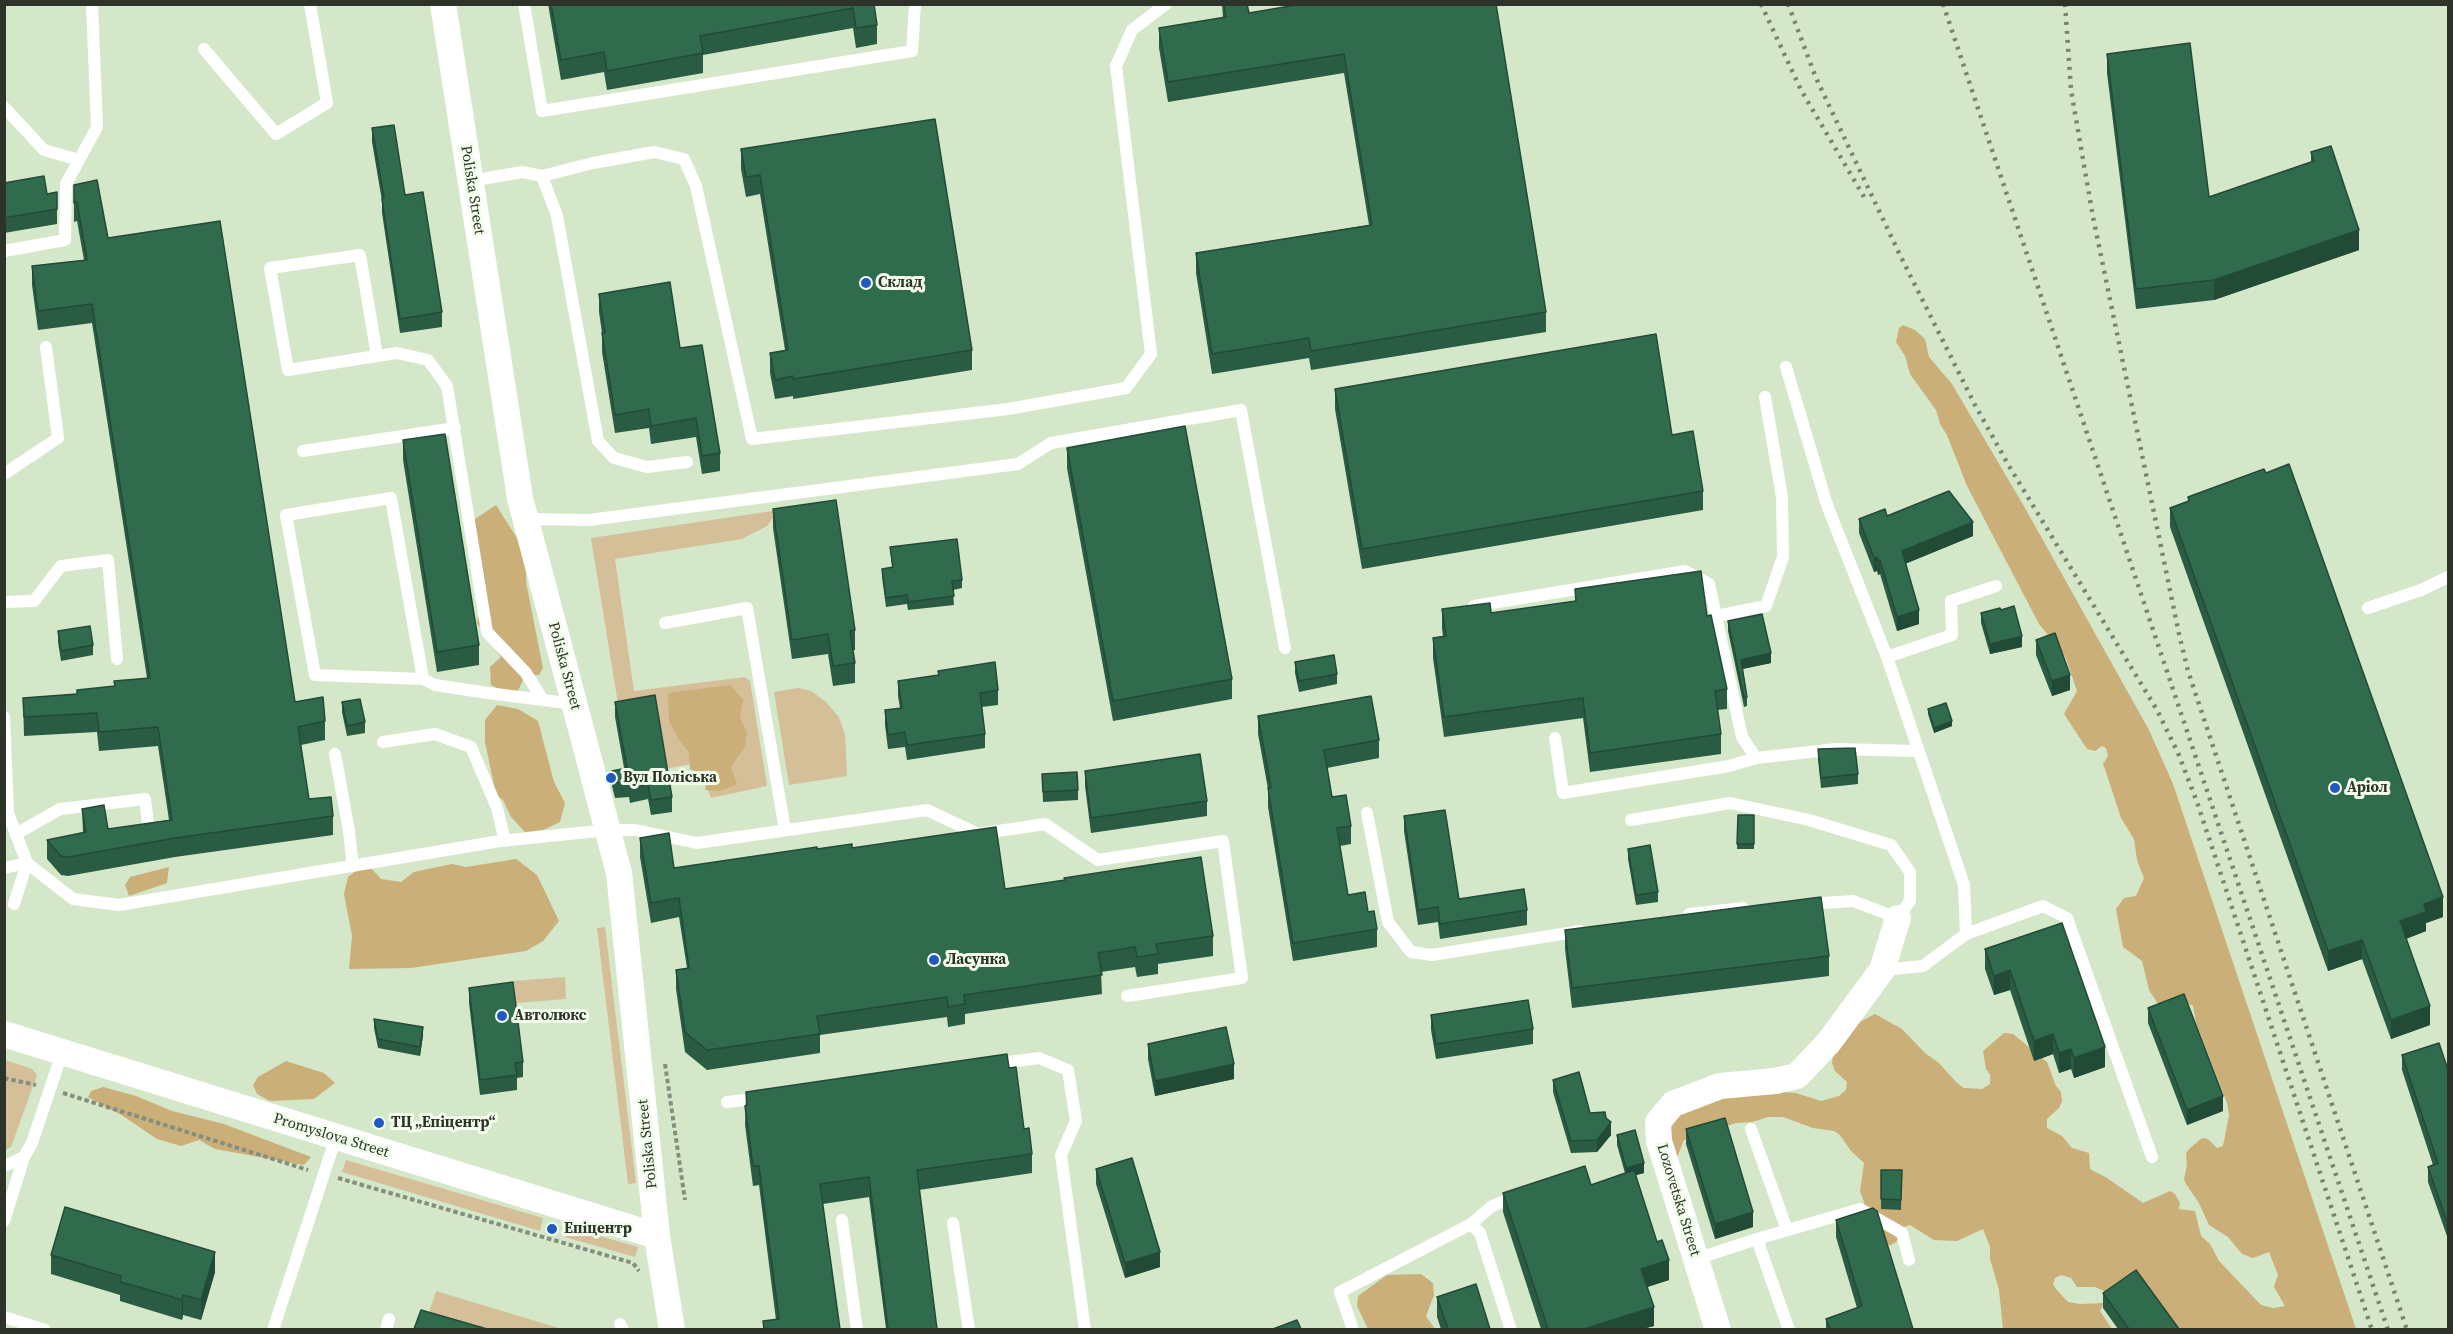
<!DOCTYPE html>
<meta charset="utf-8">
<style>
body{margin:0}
#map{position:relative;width:2453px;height:1334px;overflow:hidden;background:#e3f2da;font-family:"Source Serif 4",serif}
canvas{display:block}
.frame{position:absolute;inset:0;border:6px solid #2e332a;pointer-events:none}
</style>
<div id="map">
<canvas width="2453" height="1334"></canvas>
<div class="frame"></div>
</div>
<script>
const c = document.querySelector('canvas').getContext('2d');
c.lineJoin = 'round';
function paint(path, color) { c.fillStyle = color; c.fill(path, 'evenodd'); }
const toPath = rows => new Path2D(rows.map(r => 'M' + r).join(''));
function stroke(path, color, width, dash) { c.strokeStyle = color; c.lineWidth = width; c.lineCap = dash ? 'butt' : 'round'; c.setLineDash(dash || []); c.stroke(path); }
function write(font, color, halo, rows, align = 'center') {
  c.font = font + ' "Source Serif 4",serif'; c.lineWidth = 6; c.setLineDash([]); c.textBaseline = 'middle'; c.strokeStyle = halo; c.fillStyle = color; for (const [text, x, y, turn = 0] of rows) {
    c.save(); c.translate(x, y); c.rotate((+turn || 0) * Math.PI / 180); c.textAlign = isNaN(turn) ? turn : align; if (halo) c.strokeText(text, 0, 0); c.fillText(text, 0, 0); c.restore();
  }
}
const built = toPath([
 [5,5,2448,5,2448,1329,5,1329]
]);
const green = toPath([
 [779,510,767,526,742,539,615,559,634,691,745,677,750,681,767,786,711,798,697,763,665,769,620,716,591,538],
 [798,688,811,691,826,702,839,717,845,735,847,776,789,785,774,692],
 [605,927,636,1183,628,1184,597,928],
 [565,977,566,999,516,1003,514,981],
 [5,1060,32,1069,37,1075,11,1147,5,1150],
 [346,1160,543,1218,540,1231,342,1172],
 [568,1227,638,1247,635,1257,565,1237],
 [436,1291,562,1329,423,1330]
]);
const forest = toPath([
 [1903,325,1915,330,1925,339,1929,357,1952,384,2025,508,2149,730,2173,784,2356,1329,2171,1329,2115,1296,2095,1287,2077,1287,2071,1278,2061,1275,2055,1278,2053,1284,2056,1289,2068,1302,2080,1304,2104,1303,2100,1311,2112,1329,2003,1329,1999,1290,1990,1259,1990,1247,1983,1229,1957,1241,1934,1240,1910,1225,1904,1227,1896,1242,1891,1245,1885,1245,1883,1240,1884,1228,1866,1216,1864,1202,1860,1191,1864,1163,1851,1151,1840,1135,1834,1131,1813,1128,1783,1117,1768,1117,1752,1122,1736,1123,1684,1140,1676,1160,1658,1125,1737,1088,1796,1093,1821,1101,1839,1096,1846,1090,1847,1082,1835,1071,1832,1063,1833,1055,1852,1026,1875,1014,1902,1029,1925,1053,1939,1063,1957,1083,1964,1088,1982,1089,1990,1084,1990,1075,1986,1069,1983,1051,2004,1033,2013,1034,2047,1062,2056,1086,2061,1092,2062,1101,2059,1108,2047,1119,2047,1128,2062,1136,2072,1148,2089,1153,2090,1169,2107,1178,2143,1203,2170,1191,2175,1194,2180,1203,2179,1209,2195,1211,2201,1236,2210,1244,2219,1261,2261,1305,2273,1308,2285,1306,2274,1287,2278,1275,2269,1252,2253,1258,2242,1254,2228,1237,2209,1225,2199,1203,2186,1184,2184,1179,2187,1165,2186,1153,2190,1148,2202,1138,2208,1139,2217,1148,2223,1146,2229,1115,2227,1103,2196,1023,2193,1006,2183,1001,2163,1006,2158,1004,2149,990,2142,961,2123,947,2116,909,2124,898,2136,896,2144,878,2137,860,2134,839,2121,818,2105,769,2103,764,2108,756,2106,748,2102,746,2095,751,2087,749,2064,714,2077,691,2065,656,2039,624,1967,486,1947,435,1940,424,1936,410,1910,374,1905,356,1896,342,1899,328],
 [496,505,527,554,526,582,543,668,539,675,532,675,513,664,523,680,517,693,509,694,491,685,490,667,501,657,477,623,483,585,472,521],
 [730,685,743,700,740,718,747,732,745,746,731,767,737,784,721,791,705,790,708,777,690,769,689,752,679,740,669,721,668,693],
 [497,705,518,709,538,721,554,782,565,803,560,822,543,830,525,832,511,817,503,800,496,795,485,742,485,720],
 [516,859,537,875,559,921,543,941,526,951,411,968,349,969,352,936,344,894,348,877,361,867,371,868,381,879,401,882,414,872,452,864,466,867],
 [169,867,167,883,129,896,125,885,130,877],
 [286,1061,324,1073,335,1083,314,1099,270,1101,257,1094,253,1085,258,1077],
 [103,1087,136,1096,172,1111,224,1124,311,1157,304,1165,215,1149,199,1140,181,1146,157,1139,123,1116,88,1097,91,1091],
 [1421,1274,1433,1283,1434,1295,1426,1316,1435,1329,1368,1329,1357,1306,1358,1296,1387,1275]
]);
const path = toPath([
 [665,1064,685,1200],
 [4,1078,36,1085],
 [63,1093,308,1170],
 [338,1178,633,1263,639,1271]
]);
const lane = toPath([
 [524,4,542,111,912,51,915,4],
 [204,49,276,134,327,103,310,4],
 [4,107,44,150,79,160],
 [542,176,593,163,654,152,684,159,696,186,752,439,1008,409,1126,388,1151,354,1116,66,1132,30,1166,4],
 [471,181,522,172,542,176,557,216,598,441,614,458,647,467,687,462],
 [4,251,65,240,66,184,97,127,92,4],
 [377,356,360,255,270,268,288,370,377,356,397,353,428,360,447,386,487,632,526,673,543,700],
 [1786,367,1827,505,1887,657,1964,885,1966,934,1923,966,1882,970],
 [303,451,455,428],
 [4,474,58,438,46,347],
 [526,519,589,520,1018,464,1051,443,1241,410,1285,648],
 [4,602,34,601,61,566,108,560,117,659],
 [1474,606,1685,571,1709,584,1742,737,1756,758,1836,749,1917,751],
 [2368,608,2421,590,2448,577],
 [1716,616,1766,606,1783,557,1782,497,1765,397],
 [665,623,747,608,785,830],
 [1887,657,1952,635,1951,601,1996,586],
 [423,679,315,675,286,515,391,498,423,679,435,685,488,693,574,704],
 [4,717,8,813,27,863,73,899,119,905,500,841,608,830,635,830,697,843,927,810,978,834,1045,824,1098,860,1223,841,1242,978,1127,996],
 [1555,738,1563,793,1729,766,1756,758],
 [383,742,435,734,471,747,497,808,505,841],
 [335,754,349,831,353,866],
 [1367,813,1388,922,1411,952,1432,955,1580,931],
 [1631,820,1730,803,1809,820,1891,845,1910,872,1910,901,1898,918,1853,901,1808,904],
 [16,834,60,809,145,799,149,832],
 [4,868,27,863,14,904],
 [1689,914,1743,908],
 [1966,934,2043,906,2067,918,2152,1157],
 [993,1064,1039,1058,1068,1070,1076,1121,1061,1155,1085,1330],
 [727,1102,762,1098],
 [1751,1129,1787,1230],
 [4,1166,24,1157,32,1143,62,1053],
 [842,1220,857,1330],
 [4,1221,24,1157],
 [953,1223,969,1330],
 [1471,1224,1480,1233,1511,1330],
 [1757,1239,1860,1209,1902,1233,1909,1260],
 [1696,1259,1757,1239,1789,1330],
 [4,1317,45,1330],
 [620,1324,623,1330],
 [273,1330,336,1137],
 [386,1330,389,1319],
 [1353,1330,1340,1292,1471,1224,1492,1206,1516,1197]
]);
const street = toPath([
 [443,4,520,498,619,873,657,1236,672,1330],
 [4,1034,657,1236],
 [1718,1330,1659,1141,1658,1122,1673,1104,1720,1086,1775,1081,1797,1076,1829,1042,1882,970,1898,918]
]);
const rail = toPath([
 [1761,4,1801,90,1867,202],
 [1788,4,1816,78,1899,253,1975,405,2009,466,2157,710,2178,753,2197,802,2372,1330],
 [1943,4,2388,1330],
 [2065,4,2071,90,2093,217,2179,634,2188,671,2407,1330]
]);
const wall = toPath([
 [548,4,874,4,877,25,877,44,856,48,853,28,703,55,703,73,607,90,604,72,561,80],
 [1222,4,1247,4,1249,13,1496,4,1546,312,1546,332,1311,370,1309,358,1212,374,1196,273,1196,253,1369,225,1344,73,1168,102,1159,48,1159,28,1223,18],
 [2107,54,2209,197,2311,162,2311,152,2359,250,2214,300,2136,309,2107,73],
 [372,128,405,195,442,312,442,327,400,333,382,213,382,201,372,142],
 [741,149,972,350,972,370,793,399,793,396,775,399,770,373,770,353,785,350,760,194,746,197,741,169],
 [4,183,47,194,57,192,57,224,4,233],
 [74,185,108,238,295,702,325,721,325,740,301,745,309,799,333,816,333,835,175,857,68,876,61,875,47,859,47,840,83,833,82,809,108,829,169,820,158,746,99,751,97,732,24,736,23,698,77,694,114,686,147,678,92,323,38,330,32,285,32,266,84,260,77,221,74,222],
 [599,294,680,348,720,453,720,471,702,474,696,437,651,444,649,428,615,433,602,352,602,333,599,312],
 [1335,389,1672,435,1703,491,1703,510,1362,569,1335,409],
 [403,440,479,645,479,665,437,672,403,460],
 [1067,448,1232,679,1232,699,1113,721,1067,468],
 [2188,497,2443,917,2426,923,2426,931,2406,939,2430,1025,2391,1039,2362,959,2328,971,2170,527,2170,508,2188,501],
 [773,509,855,630,855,650,853,650,855,663,855,683,833,686,828,654,792,659,773,528],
 [1887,516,1973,536,1905,564,1919,624,1897,631,1880,574,1878,575,1877,571,1874,572,1859,533,1859,519],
 [890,547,962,580,962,588,953,590,954,605,908,610,907,604,886,607,882,577,882,569,892,567],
 [1575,589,1707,616,1727,689,1727,709,1717,710,1721,734,1721,754,1590,772,1583,718,1444,737,1433,658,1433,638,1443,636,1442,629,1442,609,1491,613,1575,601],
 [1981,613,2022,647,1990,654,1981,623],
 [1728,621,1771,663,1743,669,1747,697,1747,706,1744,707,1728,631],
 [58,631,93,645,93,655,61,661,58,642],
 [2036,640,2070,690,2052,696,2036,655],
 [1295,662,1337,674,1337,684,1299,692,1295,673],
 [938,671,998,690,998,705,982,707,985,734,985,748,907,760,905,747,888,749,885,725,885,710,900,708,898,696,898,681,938,675],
 [342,702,365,722,365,733,347,736,342,712],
 [615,702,672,797,672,812,651,815,648,799,630,803,629,797,615,798,612,786,612,771,624,768,615,717],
 [1928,709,1952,726,1934,733,1928,714],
 [1258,716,1379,740,1379,758,1327,768,1332,797,1351,826,1351,844,1340,846,1348,895,1368,912,1377,929,1377,947,1293,961,1268,807,1268,789,1258,734],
 [1818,749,1858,774,1858,784,1821,788,1818,759],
 [1085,771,1207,801,1207,816,1091,833,1085,786],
 [1042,774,1078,790,1078,800,1043,802],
 [1738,815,1754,815,1754,849,1737,849],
 [1404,816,1459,899,1527,910,1527,925,1440,939,1438,922,1418,925,1404,831],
 [640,838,674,868,817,849,852,848,1005,889,1064,881,1064,878,1213,936,1213,956,1158,964,1158,974,1137,977,1135,967,1101,972,1102,994,965,1014,965,1024,948,1027,947,1017,820,1035,820,1053,707,1070,685,1052,676,989,676,970,687,968,679,917,651,923,640,857],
 [1628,849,1658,892,1658,902,1636,905,1628,859],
 [2062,923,2105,1067,2074,1078,2071,1069,2059,1073,2053,1054,2034,1061,2010,990,1994,995,1985,969,1985,949],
 [1565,930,1829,956,1829,976,1572,1008,1565,949],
 [469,988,523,1062,523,1077,517,1078,517,1090,480,1095,469,1003],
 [2148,1008,2223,1111,2187,1125,2148,1023],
 [1431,1015,1533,1029,1533,1044,1436,1059,1431,1030],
 [374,1019,423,1035,420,1056,378,1048,374,1028],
 [1148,1044,1234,1079,1155,1096,1148,1059],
 [2402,1055,2448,1070,2448,1239,2428,1182,2428,1167,2433,1165,2402,1070],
 [1009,1068,1024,1129,1032,1154,1032,1173,919,1190,937,1329,886,1329,869,1197,823,1204,840,1329,763,1329,763,1321,776,1320,759,1185,753,1186,745,1125,746,1092],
 [1553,1080,1590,1113,1606,1118,1611,1135,1597,1152,1571,1153,1553,1092],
 [1686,1129,1753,1227,1715,1239,1686,1144],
 [1617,1135,1644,1173,1636,1175,1669,1280,1647,1287,1654,1326,1642,1329,1541,1329,1503,1212,1503,1193,1591,1185,1625,1173,1617,1145],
 [1096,1169,1160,1267,1125,1278,1096,1184],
 [1881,1170,1902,1170,1901,1210,1881,1209],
 [1836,1220,1913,1329,1826,1329,1826,1319,1857,1308,1836,1237],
 [51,1255,215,1272,201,1320,183,1315,182,1320,120,1301,120,1295,51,1274],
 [2103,1293,2179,1329,2118,1329,2103,1308],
 [1437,1297,1490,1329,1441,1329,1437,1317]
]);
const shadedWall = toPath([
 [2359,230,2359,250,2214,300,2214,280],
 [1973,522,1973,536,1902,565,1902,551],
 [1877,557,1877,571,1874,572,1874,558],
 [1880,560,1880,574,1878,575,1878,561],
 [1919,610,1919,624,1897,631,1897,617],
 [2022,636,2022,647,1990,654,1990,644],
 [1771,653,1771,663,1741,669,1741,660],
 [2070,675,2070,690,2052,696,2052,681],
 [1952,721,1952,726,1934,733,1934,728],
 [2443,897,2443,917,2426,923,2426,931,2400,941,2400,921,2424,904],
 [2362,940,2362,959,2328,971,2328,951],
 [2010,970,2010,990,1994,995,1994,976],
 [2430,1006,2430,1025,2391,1039,2391,1020],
 [423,1027,423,1035,420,1056,420,1047],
 [2053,1034,2053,1054,2034,1061,2034,1041],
 [2105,1047,2105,1067,2074,1078,2074,1058],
 [2071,1049,2071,1069,2059,1073,2059,1053],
 [1234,1064,1234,1079,1155,1096,1155,1081],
 [2223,1096,2223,1111,2187,1125,2187,1110],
 [1611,1122,1611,1135,1597,1152,1597,1140],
 [1644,1163,1644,1173,1626,1178,1626,1168],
 [1753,1212,1753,1227,1715,1239,1715,1224],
 [215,1252,215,1272,201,1320,201,1300],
 [1160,1252,1160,1267,1125,1278,1125,1263],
 [1669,1260,1669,1280,1641,1289,1641,1269],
 [183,1295,183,1315,182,1320,182,1300],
 [1654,1307,1654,1326,1642,1329,1584,1329]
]);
const building = toPath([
 [551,4,874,4,877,25,856,28,853,8,700,36,703,53,607,71,604,52,561,60,551,4],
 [1224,4,1247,4,1249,13,1302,4,1496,4,1546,312,1311,351,1309,338,1212,354,1196,253,1372,225,1344,54,1168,82,1159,28,1226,17,1224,4],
 [2190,43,2209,197,2314,161,2311,152,2331,146,2359,230,2214,280,2136,289,2107,54,2190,43],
 [935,119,972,350,793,379,793,376,775,380,770,353,788,350,760,175,746,177,741,149,935,119],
 [394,125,405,195,423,192,442,312,400,319,382,199,384,198,372,128,394,125],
 [44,176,47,194,57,192,57,209,4,218,4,183,44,176],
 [97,180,108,238,220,221,295,702,323,697,325,721,298,727,309,799,331,797,333,816,175,838,68,857,61,856,47,840,86,832,82,809,104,805,108,829,172,820,158,727,99,732,97,713,24,717,23,698,77,694,77,690,115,686,114,681,150,678,92,304,38,311,32,266,87,260,77,202,74,203,74,185,97,180],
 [670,282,680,348,702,345,720,453,702,456,696,418,651,426,649,409,615,415,602,333,605,333,599,294,670,282],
 [1656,334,1672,435,1693,431,1703,491,1362,549,1335,389,1656,334],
 [1185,426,1232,679,1113,701,1067,448,1185,426],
 [445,434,479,645,437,652,403,440,445,434],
 [2289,464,2443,897,2424,904,2426,912,2400,921,2430,1006,2391,1020,2362,940,2328,951,2170,508,2189,501,2188,497,2264,469,2266,473,2289,464],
 [1949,491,1973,522,1902,551,1919,610,1897,617,1880,560,1878,561,1877,557,1874,558,1859,519,1885,509,1887,516,1949,491],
 [836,500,855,630,850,631,855,663,833,666,828,634,792,640,773,509,836,500],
 [957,539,962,580,952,581,954,596,908,602,907,595,886,598,882,569,893,567,890,547,957,539],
 [1701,571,1707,616,1711,615,1727,689,1715,691,1721,734,1590,753,1583,698,1444,717,1433,638,1446,636,1442,609,1490,603,1491,613,1576,601,1575,589,1701,571],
 [2014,606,2022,636,1990,644,1981,613,2000,608,2001,610,2014,606],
 [1762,614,1771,653,1741,660,1747,697,1744,697,1728,621,1762,614],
 [90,626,93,645,61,651,58,631,90,626],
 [2055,633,2070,675,2052,681,2036,640,2055,633],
 [1334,655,1337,674,1299,681,1295,662,1334,655],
 [995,662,998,690,980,693,985,734,907,745,905,732,888,735,885,710,902,708,898,681,939,675,938,671,995,662],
 [655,695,672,797,651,800,648,784,630,788,629,782,615,783,612,771,627,768,615,702,655,695],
 [1371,696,1379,740,1324,750,1332,797,1346,795,1351,826,1337,828,1348,895,1365,892,1368,912,1374,911,1377,929,1293,943,1268,788,1271,788,1258,716,1371,696],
 [360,699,365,722,347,726,342,702,360,699],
 [1946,703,1952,721,1934,728,1928,709,1946,703],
 [1855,748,1858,774,1821,778,1818,749,1855,748],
 [1200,754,1207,801,1091,818,1085,771,1200,754],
 [1077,772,1078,790,1043,792,1042,774,1077,772],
 [1445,810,1459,899,1524,889,1527,910,1440,924,1438,907,1418,910,1404,816,1445,810],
 [1738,815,1754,815,1754,844,1737,844,1738,815],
 [996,827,1005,889,1065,880,1064,878,1201,857,1213,936,1156,944,1158,954,1137,957,1135,947,1098,953,1102,975,964,995,965,1004,948,1007,947,997,817,1016,820,1034,707,1050,685,1032,676,970,689,968,679,898,651,903,640,838,669,833,674,868,817,847,817,849,852,844,852,848,996,827],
 [1650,845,1658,892,1636,895,1628,849,1650,845],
 [1821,897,1829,956,1572,988,1565,930,1821,897],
 [2062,923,2105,1047,2074,1058,2071,1049,2059,1053,2053,1034,2034,1041,2010,970,1994,976,1985,949,2062,923],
 [513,982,523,1062,515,1063,517,1075,480,1080,469,988,513,982],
 [2184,994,2223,1096,2187,1110,2148,1008,2184,994],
 [1528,1000,1533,1029,1436,1044,1431,1015,1528,1000],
 [374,1019,423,1027,420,1047,378,1039,374,1019],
 [1226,1027,1234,1064,1155,1081,1148,1044,1226,1027],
 [2439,1043,2448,1070,2448,1224,2428,1167,2438,1163,2402,1055,2439,1043],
 [1007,1054,1009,1068,1016,1067,1024,1129,1029,1128,1032,1154,917,1170,937,1329,888,1329,869,1177,820,1184,840,1329,764,1329,763,1321,779,1319,759,1166,753,1166,745,1106,747,1105,746,1092,1007,1054],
 [1579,1072,1590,1113,1605,1112,1606,1118,1611,1122,1597,1140,1571,1141,1553,1080,1579,1072],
 [1725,1118,1753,1212,1715,1224,1686,1129,1725,1118],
 [1635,1130,1644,1163,1626,1168,1617,1135,1635,1130],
 [1132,1158,1160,1252,1125,1263,1096,1169,1132,1158],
 [1585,1166,1591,1185,1634,1170,1657,1242,1662,1240,1669,1260,1641,1269,1654,1307,1584,1329,1548,1329,1503,1193,1585,1166],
 [1881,1170,1902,1170,1901,1200,1881,1199,1881,1170],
 [65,1207,215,1252,201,1300,183,1295,182,1300,139,1287,120,1282,121,1276,51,1255,65,1207],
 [1873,1208,1877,1211,1913,1329,1830,1329,1826,1319,1862,1306,1836,1220,1873,1208],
 [2136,1270,2179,1329,2129,1329,2103,1293,2136,1270],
 [1476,1284,1490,1329,1448,1329,1437,1297,1476,1284],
 [421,1310,487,1329,414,1329,421,1310],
 [1297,1320,1301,1329,1273,1329,1297,1320]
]);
const markers = [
 [866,283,6,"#2057c4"],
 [611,778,6,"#2057c4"],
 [2335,788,6,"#2057c4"],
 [934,960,6,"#2057c4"],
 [502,1016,6,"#2057c4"],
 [379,1123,6,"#2057c4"],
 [552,1229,6,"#2057c4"]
];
const streetNames = [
 ["Poliska Street",472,190,81],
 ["Poliska Street",564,666,75],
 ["Promyslova Street",331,1136,17],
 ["Poliska Street",648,1144,-96],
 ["Lozovetska Street",1678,1200,73]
];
const poiNames = [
 ["Склад",878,283],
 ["Вул Поліська",623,778],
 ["Аріол",2347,788],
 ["Ласунка",946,960],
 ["Автолюкс",514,1016],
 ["ТЦ „Епіцентр“",391,1123],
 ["Епіцентр",564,1229]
];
paint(built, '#d4e7c9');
paint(green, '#d4bf99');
paint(forest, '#cbaf79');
stroke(path, '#848e7e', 4, [4.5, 3]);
stroke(lane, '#fff', 12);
stroke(street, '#fff', 26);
stroke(rail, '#798273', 4.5, [3, 6]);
paint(wall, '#2a5c43');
paint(shadedWall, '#224b37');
paint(building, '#316b4e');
stroke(building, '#224b37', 1.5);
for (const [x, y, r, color] of markers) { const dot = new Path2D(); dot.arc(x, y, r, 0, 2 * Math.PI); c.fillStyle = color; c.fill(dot); stroke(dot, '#f2feeb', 2); }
write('15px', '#2e332a', '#f2feeb', streetNames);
write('bold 15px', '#2e332a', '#f2feeb', poiNames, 'left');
</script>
